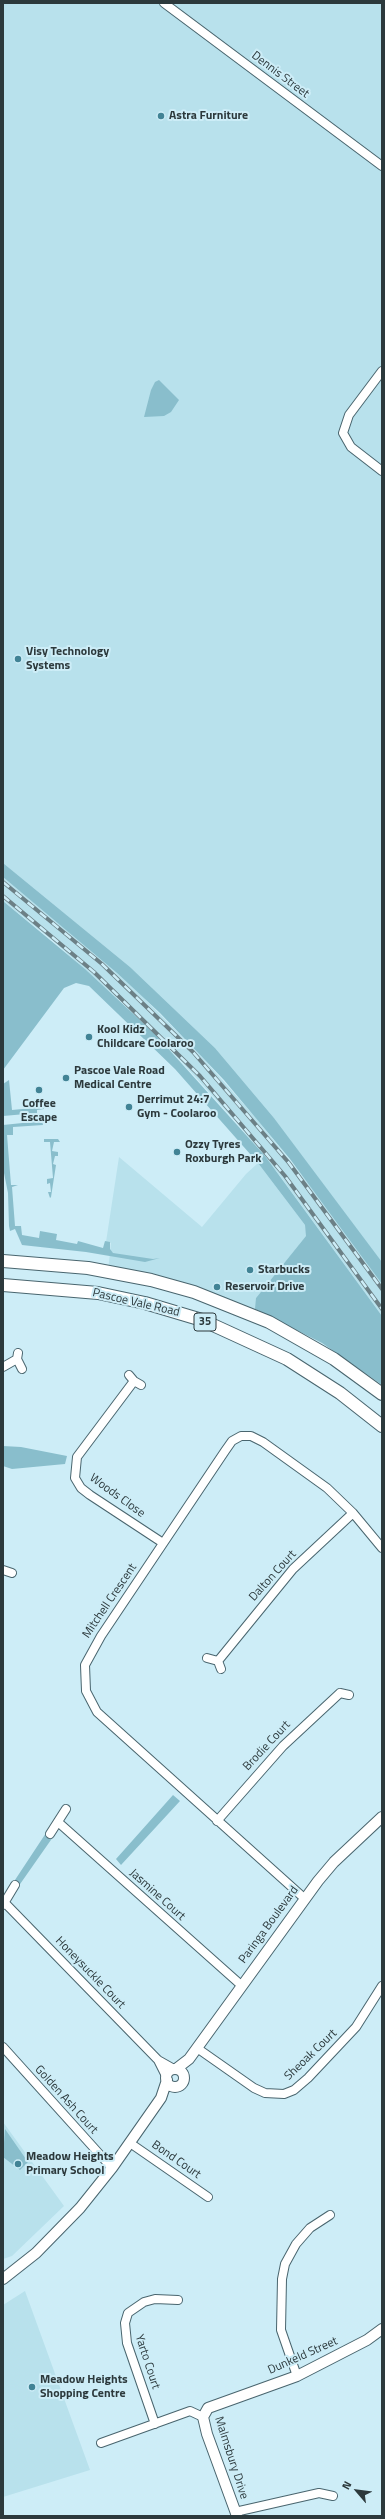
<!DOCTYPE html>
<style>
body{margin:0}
#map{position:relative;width:385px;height:2519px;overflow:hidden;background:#cdedf7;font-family:"Titillium Web",sans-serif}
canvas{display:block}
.frame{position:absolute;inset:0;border:4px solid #2c393c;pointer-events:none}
.north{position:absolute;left:337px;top:2471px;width:40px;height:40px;-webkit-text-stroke:3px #cdedf7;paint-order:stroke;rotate:298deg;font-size:11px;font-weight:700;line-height:16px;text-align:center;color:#2c393c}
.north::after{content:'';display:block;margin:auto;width:14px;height:18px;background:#2c393c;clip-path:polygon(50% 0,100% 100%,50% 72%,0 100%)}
</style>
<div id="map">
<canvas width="385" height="2519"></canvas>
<div class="frame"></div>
<div class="north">N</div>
</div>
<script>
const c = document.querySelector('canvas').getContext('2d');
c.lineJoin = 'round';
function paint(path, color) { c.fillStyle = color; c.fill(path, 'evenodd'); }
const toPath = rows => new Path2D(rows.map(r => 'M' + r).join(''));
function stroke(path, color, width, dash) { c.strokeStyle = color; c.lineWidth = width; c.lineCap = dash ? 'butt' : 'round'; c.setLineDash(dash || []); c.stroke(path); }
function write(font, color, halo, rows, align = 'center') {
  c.font = font + ' "Titillium Web",sans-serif'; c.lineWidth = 4; c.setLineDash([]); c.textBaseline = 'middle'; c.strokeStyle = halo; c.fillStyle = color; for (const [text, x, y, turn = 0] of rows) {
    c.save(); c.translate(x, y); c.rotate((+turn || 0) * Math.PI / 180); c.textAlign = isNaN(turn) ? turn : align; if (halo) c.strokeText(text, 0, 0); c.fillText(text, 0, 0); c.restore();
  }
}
const built = toPath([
 [3,3,382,3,382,1262,274,1118,215,1048,130,967,3,863],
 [3,877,104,961,141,995,200,1055,256,1118,335,1217,382,1284,382,1316,277,1172,237,1123,180,1060,127,1007,52,940,3,901],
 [119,1157,202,1227,246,1174,258,1163,305,1225,307,1235,256,1298,256,1317,108,1271,111,1243,106,1242],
 [3,2122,64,2206,12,2256,3,2259],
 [25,2291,90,2470,3,2497,3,2305]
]);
const green = toPath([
 [159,380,179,400,171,412,164,416,144,417,151,390,155,382],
 [3,863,130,967,215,1048,274,1118,382,1262,382,1284,290,1159,224,1080,160,1013,117,973,3,877],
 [3,901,85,969,155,1034,265,1156,382,1316,382,1385,322,1343,255,1309,256,1298,306,1236,305,1225,258,1163,175,1069,89,986,76,983,64,988,3,1070],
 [9,1080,12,1110,44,1107,44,1109,37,1110,37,1113,3,1116,3,1084],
 [42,1121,43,1125,13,1127,13,1135,7,1135,11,1185,18,1185,12,1187,15,1226,21,1226,22,1235,39,1238,40,1231,57,1234,56,1240,77,1244,78,1241,103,1248,105,1241,110,1242,110,1249,113,1253,153,1259,160,1258,145,1262,86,1252,22,1245,15,1229,10,1231,9,1226,8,1193,3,1168,3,1125],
 [44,1139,58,1139,60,1142,54,1142,52,1151,58,1152,58,1156,55,1156,53,1164,56,1165,51,1197,50,1198,48,1192,51,1192,50,1183,47,1184,47,1179,53,1178,50,1142,44,1142],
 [3,1446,21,1447,67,1456,65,1464,12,1469,3,1466],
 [173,1795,180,1801,121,1865,116,1859],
 [46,1833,53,1837,18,1887,13,1883],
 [5,2129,28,2162,20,2170,3,2157]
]);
const minor = toPath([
 [164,3,382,166],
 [382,371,349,415,343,433,351,447,382,471],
 [18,1353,17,1359,22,1369],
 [3,1367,17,1359],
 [129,1375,134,1381,141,1385],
 [134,1381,77,1457,75,1478,81,1488,90,1495,163,1543],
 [3,1570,12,1573],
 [207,1658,218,1661],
 [218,1661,293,1569,353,1513],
 [218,1661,221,1669],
 [340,1693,349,1695],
 [217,1821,283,1746,340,1693],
 [58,1822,241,1985],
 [50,1834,66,1809],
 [304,1898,97,1712,86,1691,85,1665,101,1636,225,1451,232,1441,241,1436,251,1436,263,1442,327,1488,353,1513,382,1548],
 [5,1903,158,2060,174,2069],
 [3,1905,15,1885],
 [3,2047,112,2168],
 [197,2048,254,2088,265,2093,284,2094,294,2090,308,2078,356,2027,382,1986],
 [158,2060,167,2078],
 [130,2143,208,2197],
 [297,2376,281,2330,282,2279,285,2264,296,2244,310,2228,330,2215],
 [155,2424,127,2343,125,2323,128,2313,144,2302,155,2299,178,2300],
 [101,2443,190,2411,203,2417],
 [235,2512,319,2493,333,2496]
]);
const tertiary = toPath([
 [176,2069,189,2059,318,1881,334,1862,382,1817],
 '166 2078a9 9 0 1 1 18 0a9 9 0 1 1-18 0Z',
 [3,2279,36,2253,80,2208,112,2168,161,2098,167,2080],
 [237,2516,207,2434,203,2417,208,2408,297,2376,367,2340,382,2329]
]);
const primary = toPath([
 [3,1261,88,1268,151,1280,194,1292,269,1322,334,1359,382,1394],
 [3,1285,98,1293,145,1303,202,1320,287,1359,340,1393,382,1426]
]);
const rail = toPath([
 [3,882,102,964,193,1052,289,1163,382,1289],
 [3,896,94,972,200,1076,285,1176,382,1309]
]);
const markers = [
 [161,116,4,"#418395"],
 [18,659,4,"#418395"],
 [89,1037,4,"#418395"],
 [66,1078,4,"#418395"],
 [39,1090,4,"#418395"],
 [129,1107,4,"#418395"],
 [177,1152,4,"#418395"],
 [250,1270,4,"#418395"],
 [217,1287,4,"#418395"],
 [18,2164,4,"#418395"],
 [32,2387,4,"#418395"]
];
const shields = [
 [205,1322,22]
];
const shieldNames = [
 ["35",205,1322]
];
const streetNames = [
 ["Dennis Street",280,75,37],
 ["Pascoe Vale Road",136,1303,13],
 ["Woods Close",117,1496,36],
 ["Dalton Court",273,1576,-48],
 ["Mitchell Crescent",110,1601,-56],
 ["Brodie Court",267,1746,-47],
 ["Jasmine Court",157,1895,42],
 ["Paringa Boulevard",269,1925,-54],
 ["Honeysuckle Court",90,1973,46],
 ["Sheoak Court",311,2055,-44],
 ["Golden Ash Court",66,2100,48],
 ["Bond Court",176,2160,35],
 ["Dunkeld Street",303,2356,-24],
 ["Yarto Court",147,2362,72],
 ["Malmsbury Drive",231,2458,72]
];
const poiNames = [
 ["Astra Furniture",169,116],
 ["Visy Technology",26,652],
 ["Systems",26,666],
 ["Kool Kidz",97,1030],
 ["Childcare Coolaroo",97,1044],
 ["Pascoe Vale Road",74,1071],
 ["Medical Centre",74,1085],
 ["Derrimut 24:7",137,1100],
 ["Gym - Coolaroo",137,1114],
 ["Coffee",39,1104,"center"],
 ["Escape",39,1118,"center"],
 ["Ozzy Tyres",185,1145],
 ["Roxburgh Park",185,1159],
 ["Starbucks",258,1270],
 ["Reservoir Drive",225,1287],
 ["Meadow Heights",26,2157],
 ["Primary School",26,2171],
 ["Meadow Heights",40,2380],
 ["Shopping Centre",40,2394]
];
paint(built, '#b8e1ec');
paint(green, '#89becc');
stroke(minor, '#49656e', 10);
stroke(tertiary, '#49656e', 12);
stroke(primary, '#49656e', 14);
stroke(minor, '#fff', 8);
stroke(tertiary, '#fff', 10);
stroke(primary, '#fff', 12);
stroke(rail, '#6c8086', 4);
stroke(rail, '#cdedf7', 2.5, [8]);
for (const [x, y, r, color] of markers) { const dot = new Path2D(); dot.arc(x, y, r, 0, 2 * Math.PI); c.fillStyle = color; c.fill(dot); stroke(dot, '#cdedf7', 1.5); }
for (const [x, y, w] of shields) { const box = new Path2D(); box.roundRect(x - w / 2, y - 9, w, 18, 3); c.fillStyle = '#cdedf7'; c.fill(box); stroke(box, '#2c393c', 1); }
write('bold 11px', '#2c393c', null, shieldNames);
write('12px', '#2c393c', '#cdedf7', streetNames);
write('bold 12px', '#2c393c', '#cdedf7', poiNames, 'left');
</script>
